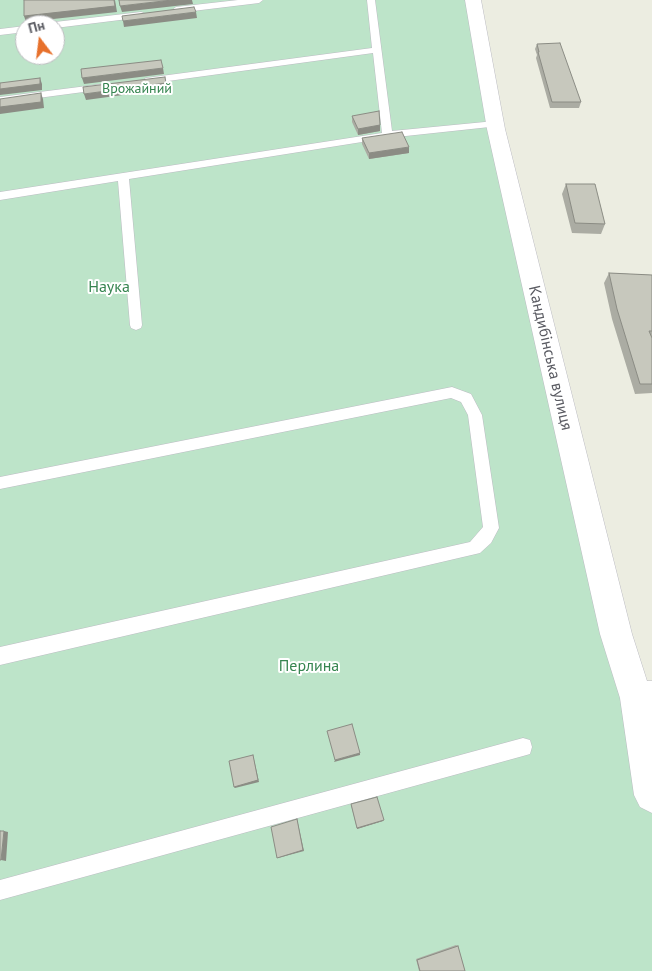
<!DOCTYPE html>
<meta charset="utf-8">
<style>
body{margin:0}
#map{position:relative;width:652px;height:971px;overflow:hidden;background:#ecede1;font-family:"PT Sans",sans-serif}
canvas{display:block}
.north{position:absolute;left:15px;top:15px;width:50px;height:50px;box-sizing:border-box;background:#fff;border:1px solid #bdbdc0;border-radius:50%;rotate:345deg;font-size:14px;font-weight:700;line-height:20px;text-align:center;color:#5a5b62}
.north::after{content:'';display:block;margin:auto;width:18px;height:22px;background:#e7712c;clip-path:polygon(50% 0,100% 100%,50% 72%,0 100%)}
</style>
<div id="map">
<canvas width="652" height="971"></canvas>
<div class="north">Пн</div>
</div>
<script>
const c = document.querySelector('canvas').getContext('2d');
c.lineJoin = 'round';
function paint(path, color) { c.fillStyle = color; c.fill(path, 'evenodd'); }
const toPath = rows => new Path2D(rows.map(r => 'M' + r).join(''));
function stroke(path, color, width, dash) { c.strokeStyle = color; c.lineWidth = width; c.lineCap = dash ? 'butt' : 'round'; c.setLineDash(dash || []); c.stroke(path); }
function write(font, color, halo, rows, align = 'center') {
  c.font = font + ' "PT Sans",sans-serif'; c.lineWidth = 4; c.setLineDash([]); c.textBaseline = 'middle'; c.strokeStyle = halo; c.fillStyle = color; for (const [text, x, y, turn = 0] of rows) {
    c.save(); c.translate(x, y); c.rotate((+turn || 0) * Math.PI / 180); c.textAlign = isNaN(turn) ? turn : align; if (halo) c.strokeText(text, 0, 0); c.fillText(text, 0, 0); c.restore();
  }
}
const green = toPath([
 [0,0,473,0,652,795,652,971,0,971],
 [25,25,55,25,55,55,25,55]
]);
const lane = toPath([
 [238,0,263,0,259,3,176,13,172,10,176,7,238,0],
 [367,0,375,0,392,131,495,121,499,122,499,126,387,138,129,179,142,325,141,328,136,330,131,328,130,325,118,181,0,200,0,192,382,133,373,53,146,84,141,81,146,78,372,48,367,0],
 [141,12,144,13,144,17,55,28,55,25,51,25,55,22,141,12],
 [25,26,25,32,0,35,0,29,25,26],
 [103,84,108,87,106,89,0,103,0,97,103,84],
 [452,387,471,394,482,415,499,528,491,543,480,553,0,665,0,647,470,542,483,527,468,415,461,402,451,398,0,489,0,477,452,387],
 [523,738,530,740,532,747,530,754,523,756,0,900,0,880,523,738]
]);
const street = toPath([
 [465,0,481,0,505,129,632,634,647,681,652,681,652,813,640,807,634,795,620,698,600,634,487,129,465,0]
]);
const wall = toPath([
 [537,44,581,102,579,108,550,108,536,58,537,55,535,49],
 [352,116,380,125,380,131,358,135,352,122],
 [362,138,409,153,369,159,362,144],
 [566,184,605,224,601,234,572,233,562,194],
 [609,273,652,275,652,393,635,394,612,319,604,283],
 [351,804,383,821,357,829,351,805],
 [456,945,458,946,465,971,419,971,416,959]
]);
const shadedWall = toPath([
 [115,0,117,12,26,22,24,16],
 [172,0,192,0,193,4,122,12,120,6],
 [196,12,197,18,124,27,123,21],
 [163,68,164,74,84,84,82,78],
 [40,78,42,84,42,90,0,95,0,89],
 [166,83,167,89,86,100,84,94],
 [41,93,43,99,44,108,0,114,0,107],
 [380,125,380,131,358,135,358,129],
 [409,147,409,153,369,159,369,153],
 [360,753,360,755,334,762,335,760],
 [253,755,259,782,235,788,234,787],
 [297,819,304,851,278,858,277,858],
 [384,820,383,821,357,829,357,828],
 [4,831,8,832,6,861,1,860]
]);
const building = toPath([
 [24,0,114,0,115,6,24,16,24,0],
 [119,0,172,0,120,6,119,0],
 [194,7,196,12,123,21,122,16,194,7],
 [560,43,581,102,552,102,538,52,539,52,537,44,560,43],
 [161,60,163,68,82,78,81,69,161,60],
 [165,77,166,83,84,94,83,87,165,77],
 [40,78,40,84,0,89,0,83,40,78],
 [41,93,41,102,0,107,0,99,41,93],
 [379,111,380,125,358,129,352,116,379,111],
 [402,132,409,147,369,153,362,138,402,132],
 [566,184,595,184,605,224,575,223,566,184],
 [609,273,652,275,652,331,649,331,652,338,652,384,640,384,617,309,609,273],
 [352,724,360,753,335,760,327,731,352,724],
 [253,755,258,780,234,787,229,761,253,755],
 [377,797,384,820,357,828,351,804,377,797],
 [297,819,303,850,277,858,271,827,297,819],
 [0,831,4,831,1,860,0,860,0,831],
 [458,946,465,971,420,971,417,960,458,946]
]);
const farParknames = [
 ["Врожайний",137,89]
];
const parkNames = [
 ["Наука",109,287],
 ["Перлина",309,666]
];
const streetNames = [
 ["Кандибінська вулиця",550,358,77]
];
paint(green, '#bde4c9');
stroke(lane, '#bcbcc3', 1);
stroke(street, '#bcbcc3', 1);
paint(lane, '#fff');
paint(street, '#fff');
paint(wall, '#abaca3');
paint(shadedWall, '#8b8c84');
paint(building, '#c7c8bd');
stroke(building, '#8b8c84', 1);
write('14px', '#368550', '#fff', farParknames);
write('16px', '#368550', '#fff', parkNames);
write('16px', '#5a5b62', '#fff', streetNames);
</script>
